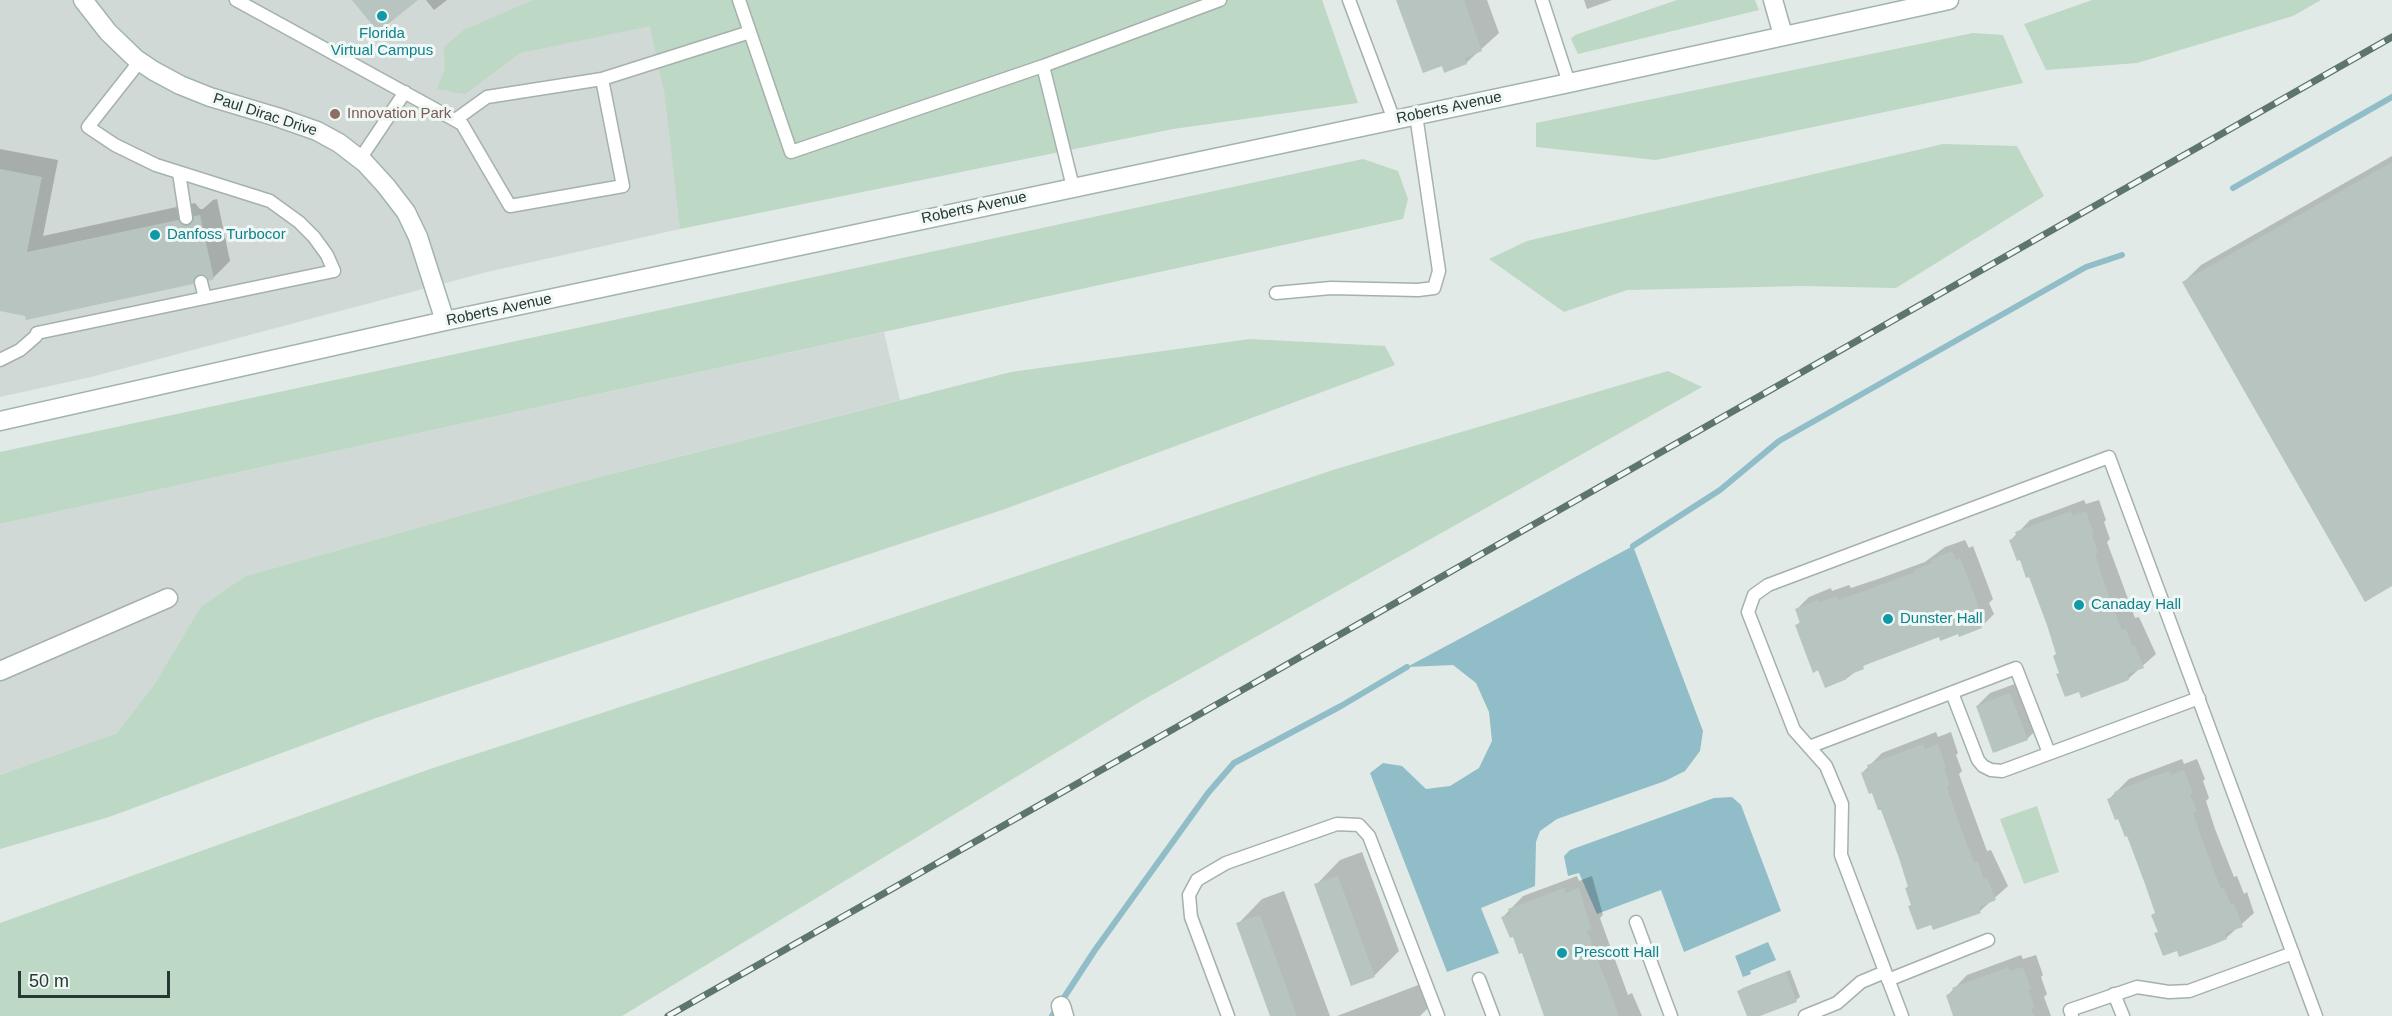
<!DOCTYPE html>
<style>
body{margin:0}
#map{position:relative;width:2392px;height:1016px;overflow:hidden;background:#e1eae6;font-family:Arial,sans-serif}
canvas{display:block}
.scale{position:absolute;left:18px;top:971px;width:152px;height:27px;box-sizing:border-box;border:3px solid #243834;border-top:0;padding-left:8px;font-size:18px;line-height:21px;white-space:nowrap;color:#243834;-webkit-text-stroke:4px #f1f7f4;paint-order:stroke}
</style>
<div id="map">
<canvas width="2392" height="1016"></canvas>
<div class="scale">50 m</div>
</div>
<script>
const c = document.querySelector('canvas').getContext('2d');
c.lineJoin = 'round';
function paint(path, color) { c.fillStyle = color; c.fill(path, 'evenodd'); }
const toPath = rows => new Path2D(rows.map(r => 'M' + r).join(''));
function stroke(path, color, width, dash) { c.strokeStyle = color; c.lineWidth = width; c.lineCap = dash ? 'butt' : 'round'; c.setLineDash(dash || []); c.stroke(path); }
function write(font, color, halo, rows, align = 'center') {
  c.font = font + ' Arial,sans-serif'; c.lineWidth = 6; c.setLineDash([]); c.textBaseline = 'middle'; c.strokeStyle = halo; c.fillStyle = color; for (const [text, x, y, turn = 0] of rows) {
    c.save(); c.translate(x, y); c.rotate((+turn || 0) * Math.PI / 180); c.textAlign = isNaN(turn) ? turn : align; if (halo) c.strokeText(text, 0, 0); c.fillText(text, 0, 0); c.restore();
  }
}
const built = toPath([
 [0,0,661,0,680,229,487,272,91,377,0,397],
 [884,332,900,400,584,481,246,576,156,682,117,733,0,775,0,524]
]);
const green = toPath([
 [533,0,1322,0,1358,103,1173,129,680,229,665,96,650,26,520,53,465,94,437,89,445,69,444,47,464,30],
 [1677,0,1755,0,1759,10,1578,54,1571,39,1575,35],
 [2092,0,2321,0,2293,16,2137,63,2046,70,2024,24],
 [1973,33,2003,35,2023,83,1656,160,1536,147,1536,123],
 [1943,144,2017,146,2044,196,1896,288,1802,286,1627,290,1564,312,1489,259,1527,241],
 [1363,159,1398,171,1408,199,1403,219,0,524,0,452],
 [1250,339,1385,346,1395,365,1005,509,376,718,109,817,0,849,0,775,117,733,156,682,201,607,246,576,584,481,1011,372],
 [1668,371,1702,387,1143,700,622,1016,0,1016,0,923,433,768,838,636,1336,469],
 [2037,806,2059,872,2024,884,2000,819]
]);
const water = toPath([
 [1633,546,1703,731,1700,751,1685,771,1665,781,1557,819,1540,831,1536,842,1535,886,1481,908,1499,953,1447,972,1370,773,1383,763,1402,766,1426,789,1450,786,1479,768,1492,741,1489,712,1476,683,1453,665,1407,667],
 [1732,797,1741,805,1781,911,1684,952,1661,890,1597,914,1579,873,1568,876,1564,856,1570,850,1714,798],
 [1768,942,1776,960,1750,971,1751,974,1743,977,1735,956]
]);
const shadow = toPath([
 [426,0,447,0,434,10],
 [1402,0,1487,0,1499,33,1466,63,1442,64],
 [1584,0,1612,0,1587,9],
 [0,149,58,160,43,236,195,203,200,209,203,209,213,200,217,199,230,261,213,278,202,273,192,283,27,314,0,309],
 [2392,156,2392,585,2184,282,2201,265],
 [2084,500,2086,504,2099,500,2106,520,2104,522,2110,539,2107,542,2117,569,2135,618,2139,617,2156,654,2128,679,2080,690,2060,672,2058,653,2030,575,2010,541,2030,520],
 [1965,540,1969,548,1973,546,1993,599,1989,603,1994,614,1981,627,1939,635,1869,662,1847,678,1826,686,1796,626,1801,621,1797,609,1809,597,1831,588,1832,591,1849,585,1851,588,1881,578,1925,562,1945,547],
 [2023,681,2040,726,2027,739,1977,706,1990,693],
 [1936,732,1938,737,1951,732,1958,753,1956,755,1962,771,1959,774,1969,802,1987,851,1991,850,2008,886,1980,911,1932,923,1912,904,1906,889,1909,885,1882,808,1862,773,1882,753],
 [2182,759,2184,764,2197,759,2205,779,2203,781,2209,798,2206,801,2215,829,2234,877,2237,876,2244,894,2247,892,2254,913,2226,938,2178,949,2156,934,2159,931,2156,912,2128,834,2109,799,2129,779],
 [1362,852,1399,951,1374,976,1316,885,1340,860],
 [1577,876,1579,881,1592,876,1603,915,1600,918,1610,946,1628,995,1632,993,1642,1016,1546,1016,1522,952,1503,917,1523,896],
 [1284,891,1330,1016,1271,1016,1238,924,1262,899],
 [2021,955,2023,959,2036,955,2043,975,2041,977,2047,994,2044,997,2051,1016,1959,1016,1947,996,1967,975],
 [1790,970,1800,997,1796,1000,1756,1016,1748,1016,1739,991,1743,988],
 [1421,984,1430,1006,1420,1016,1337,1016]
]);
const stream = toPath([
 [2233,188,2392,97],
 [1633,546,1720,490,1779,441,2086,267,2122,255],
 [1052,1016,1095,950,1208,793,1234,763,1341,706,1407,667]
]);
const building = toPath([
 [352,0,418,0,378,32],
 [1396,0,1464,0,1482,51,1465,58,1467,64,1444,73,1442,66,1423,73],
 [2392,162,2392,586,2365,602,2182,282],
 [0,169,42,177,27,252,178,220,183,225,188,226,193,221,194,216,200,215,214,279,209,281,206,276,200,274,195,277,193,284,26,320,25,316,0,311],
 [2071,511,2073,516,2086,511,2094,534,2092,535,2098,553,2095,554,2104,583,2122,630,2126,629,2132,646,2135,645,2144,668,2127,674,2129,680,2081,698,2079,692,2065,697,2056,674,2059,673,2053,656,2056,654,2047,625,2029,577,2026,578,2020,560,2017,561,2009,540,2017,537,2015,532],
 [1952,551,1956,560,1960,558,1974,594,1981,613,1977,615,1982,628,1959,637,1958,634,1940,641,1939,637,1910,648,1863,666,1864,669,1846,676,1847,679,1825,688,1818,670,1813,673,1795,625,1800,623,1795,609,1818,600,1819,603,1837,596,1838,600,1867,590,1915,572,1914,570,1932,563,1931,560],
 [2010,693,2028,740,1993,753,1976,706],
 [1923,744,1925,749,1938,744,1946,767,1944,768,1950,785,1947,787,1956,815,1974,863,1978,861,1984,879,1987,878,1996,900,1979,907,1981,913,1933,930,1931,925,1917,930,1908,906,1911,905,1905,888,1908,887,1899,858,1881,810,1878,810,1872,793,1869,794,1861,773,1869,770,1867,765],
 [2184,770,2193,793,2190,794,2197,812,2193,813,2203,842,2221,889,2224,888,2231,905,2234,904,2243,927,2225,933,2227,939,2210,946,2179,957,2177,951,2163,956,2154,933,2158,932,2151,915,2155,913,2145,884,2127,836,2125,837,2118,819,2115,820,2107,799,2116,796,2114,792,2157,775,2170,771,2171,775],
 [1338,876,1375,977,1351,986,1314,884],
 [1564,888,1566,893,1579,888,1591,929,1587,931,1619,1016,1544,1016,1522,953,1519,954,1513,937,1510,938,1501,917,1510,914,1508,909],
 [1260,915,1297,1016,1270,1016,1236,923],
 [2008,967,2010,971,2023,967,2031,989,2028,990,2035,1008,2031,1009,2034,1016,1953,1016,1946,995,1954,992,1952,988],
 [1786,972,1797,1002,1760,1016,1747,1016,1737,991]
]);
const lane = toPath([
 [236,0,462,124,510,206,623,186,602,79,487,97,455,120],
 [739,0,791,152,1043,66,1220,0],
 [1349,0,1394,120],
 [1542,0,1569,83],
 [1043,66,1073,187],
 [602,79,750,32],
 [360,159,405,92],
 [179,173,186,218],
 [201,282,205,298],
 [1276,293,1331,288,1418,290,1434,288,1439,271,1416,115],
 [0,360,20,350,36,336,37,333,334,271,327,255,314,237,299,222,270,201,156,165,115,145,88,127,140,61],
 [1952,693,1978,760,1983,766,1991,770,2002,771,2199,698],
 [1809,747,2016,668,2049,753],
 [1636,922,1671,1016],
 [1479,979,1493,1016],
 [1888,980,1988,940],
 [2114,994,2123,1016],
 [1228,1016,1191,917,1189,895,1197,880,1226,863,1337,824,1359,825,1369,836,1438,1016],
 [1805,1016,1837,1003,1861,982,1885,972],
 [1902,1016,1841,855,1842,804,1826,766,1794,730,1748,612,1754,595,1768,585,2109,457,2316,1016],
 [2072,1016,2070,1010,2137,987,2169,992,2189,991,2293,953]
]);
const street = toPath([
 [1773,0,1783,35],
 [0,671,168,598],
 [1061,1006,1064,1016]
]);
const secondary = toPath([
 [83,0,108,32,136,59,154,71,180,85,210,97,277,117,317,131,339,143,365,163,386,186,406,212,418,237,445,321],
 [0,421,445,321,1569,83,1949,0]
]);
const rail = toPath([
 [668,1016,2392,37]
]);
const markers = [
 [382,16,6,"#0f9aa8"],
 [335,114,6,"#8d6e63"],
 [155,235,6,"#0f9aa8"],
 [2079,605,6,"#0f9aa8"],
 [1888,619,6,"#0f9aa8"],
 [1562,953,6,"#0f9aa8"]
];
const cultureNames = [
 ["Florida",382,34,"center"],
 ["Virtual Campus",382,51,"center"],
 ["Danfoss Turbocor",167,235],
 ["Canaday Hall",2091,605],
 ["Dunster Hall",1900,619],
 ["Prescott Hall",1574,953]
];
const streetNames = [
 ["Roberts Avenue",1449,108,-12],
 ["Paul Dirac Drive",265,115,18],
 ["Roberts Avenue",974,208,-12],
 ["Roberts Avenue",499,310,-12]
];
const educationNames = [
 ["Innovation Park",347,114]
];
paint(built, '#d0d9d5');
paint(green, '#bdd8c5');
paint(water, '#90bdc8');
paint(shadow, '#0003');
stroke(stream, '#90bdc8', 6);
paint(building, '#b7c4bf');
stroke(lane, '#a5b1ad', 15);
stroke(street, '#a5b1ad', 21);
stroke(secondary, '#a2b4ae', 21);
stroke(lane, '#fff', 12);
stroke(street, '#fff', 18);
stroke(secondary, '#fff', 18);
stroke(rail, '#5e746f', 7);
stroke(rail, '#f1f7f4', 4.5, [14]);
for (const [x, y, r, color] of markers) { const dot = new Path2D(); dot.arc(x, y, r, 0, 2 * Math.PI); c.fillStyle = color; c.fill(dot); stroke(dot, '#f1f7f4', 2); }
write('15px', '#0d838f', '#f1f7f4', cultureNames, 'left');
write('15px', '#243834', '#f1f7f4', streetNames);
write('15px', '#785e54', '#f1f7f4', educationNames, 'left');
</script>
